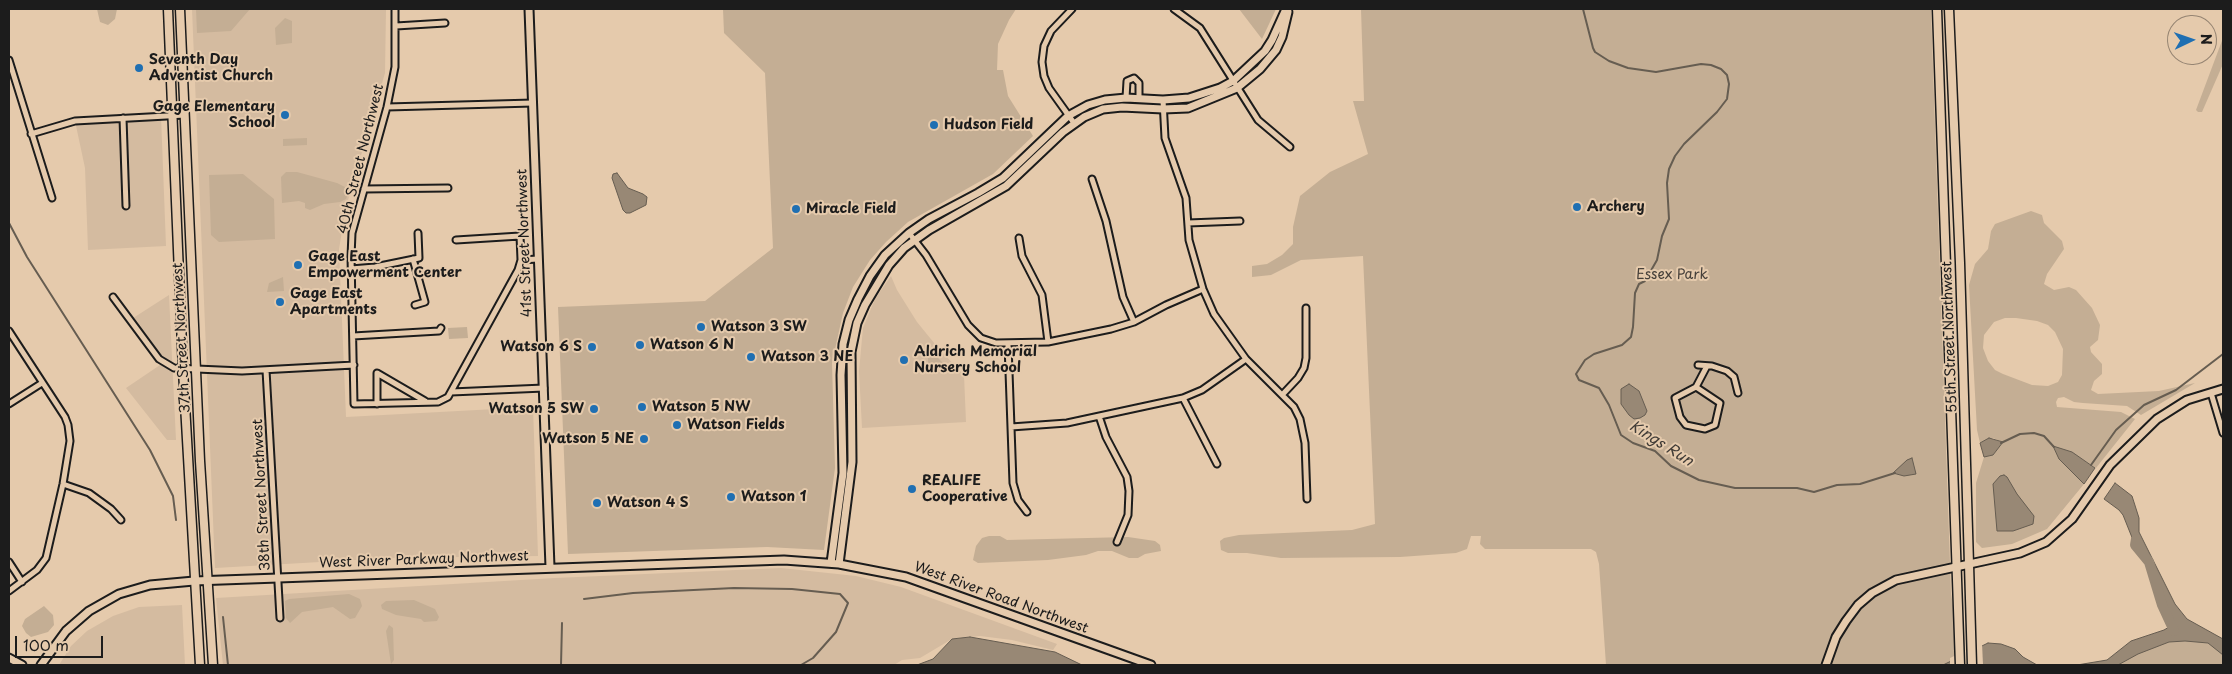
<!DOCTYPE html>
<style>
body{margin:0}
#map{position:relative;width:2232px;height:674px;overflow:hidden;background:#e5caac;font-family:"Playpen Sans",sans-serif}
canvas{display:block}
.frame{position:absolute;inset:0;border:10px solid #1c1c1c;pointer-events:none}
.north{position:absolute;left:2167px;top:15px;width:50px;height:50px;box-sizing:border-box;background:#e5caac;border:1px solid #958472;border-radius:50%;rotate:87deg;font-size:14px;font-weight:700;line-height:20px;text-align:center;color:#1c1c1c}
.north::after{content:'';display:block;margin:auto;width:18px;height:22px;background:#1f6fb2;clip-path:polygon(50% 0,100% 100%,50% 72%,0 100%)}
.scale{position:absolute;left:15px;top:636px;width:88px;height:22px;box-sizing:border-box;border:2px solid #1c1c1c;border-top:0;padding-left:6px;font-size:15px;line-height:18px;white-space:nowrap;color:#1c1c1c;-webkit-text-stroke:4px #e5caac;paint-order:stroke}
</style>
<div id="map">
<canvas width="2232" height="674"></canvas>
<div class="frame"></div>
<div class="north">N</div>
<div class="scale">100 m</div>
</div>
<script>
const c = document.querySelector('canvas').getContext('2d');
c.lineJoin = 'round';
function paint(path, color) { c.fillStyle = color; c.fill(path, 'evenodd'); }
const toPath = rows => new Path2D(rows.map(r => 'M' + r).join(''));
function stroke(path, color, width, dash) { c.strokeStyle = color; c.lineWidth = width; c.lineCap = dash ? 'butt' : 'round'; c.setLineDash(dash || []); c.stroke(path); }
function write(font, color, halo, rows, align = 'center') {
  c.font = font + ' "Playpen Sans",sans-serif'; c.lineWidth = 4; c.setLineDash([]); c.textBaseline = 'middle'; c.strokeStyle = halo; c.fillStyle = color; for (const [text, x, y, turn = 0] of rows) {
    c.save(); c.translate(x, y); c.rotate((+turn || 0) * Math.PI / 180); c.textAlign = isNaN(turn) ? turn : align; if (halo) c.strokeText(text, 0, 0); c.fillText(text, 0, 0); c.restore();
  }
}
const built = toPath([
 [192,9,386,9,385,73,346,207,339,249,346,417,533,407,538,556,390,558,215,568],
 [161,116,166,246,88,250,85,168,75,121],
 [891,276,897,290,917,322,939,349,964,375,966,422,862,428,859,371,863,328,875,299],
 [169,295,176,440,167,440,126,388,163,363,130,320],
 [781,568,856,576,901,587,1057,644,1053,650,1012,640,980,636,952,639,920,658,902,660,894,665,223,665,216,598,555,578],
 [182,605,185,665,59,665,71,646,87,631,113,616,139,607]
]);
const green = toPath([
 [97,9,117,9,115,19,108,25,100,22],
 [196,9,250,9,231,31,197,33],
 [723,9,1016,9,1009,20,998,44,997,70,1003,70,1008,96,1033,136,993,174,908,222,886,242,870,260,853,287,843,313,832,363,835,468,824,550,767,547,568,554,558,307,705,301,773,248,765,73,724,33],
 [1239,9,1276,9,1262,39],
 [1361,9,1931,9,1951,593,1962,665,1606,665,1599,564,1596,552,1591,549,1485,549,1480,544,1481,536,1471,536,1467,549,1456,553,1400,557,1281,558,1247,553,1228,553,1221,550,1220,541,1224,538,1239,535,1352,530,1375,524,1363,256,1301,260,1271,275,1252,277,1252,266,1267,264,1282,255,1293,244,1293,227,1300,196,1330,172,1368,154,1353,101,1364,101],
 [285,18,292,21,292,43,276,45,275,28],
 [2223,38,2223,64,2202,112,2198,112,2196,110],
 [307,138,307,145,283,146,283,139],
 [286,172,297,172,337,183,347,188,349,192,346,199,340,202,324,204,310,210,305,208,305,203,299,201,282,203,281,177],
 [243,174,274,199,275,239,219,242,211,235,209,175],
 [2031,211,2042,215,2044,223,2062,241,2064,249,2047,274,2044,284,2054,290,2069,287,2076,290,2092,308,2100,325,2098,340,2090,347,2091,352,2102,364,2102,374,2094,381,2091,390,2098,394,2159,391,2195,383,2141,415,2127,406,2083,403,2074,402,2064,397,2058,398,2056,402,2057,407,2121,412,2135,419,2096,468,2072,453,2062,461,2084,484,2047,529,2012,544,1982,548,1976,542,1976,483,1984,457,1993,455,2002,442,1993,438,1980,443,1977,430,1969,285,1975,264,1988,249,1991,231,1995,224],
 [2005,318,2016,318,2037,321,2048,325,2055,332,2063,349,2062,375,2058,382,2048,386,2032,385,2003,374,1995,370,1988,361,1983,348,1984,335,1994,322],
 [283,277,284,291,267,292,269,283],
 [467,327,468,338,449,339,448,328],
 [928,357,937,357,950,370,950,373,928,373],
 [989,536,1000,536,1007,540,1128,537,1155,541,1160,545,1161,551,1145,554,1138,558,1129,558,1112,551,1098,551,1086,555,1048,560,978,563,973,560,976,546,982,538],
 [349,594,360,599,362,606,355,618,350,619,333,607,302,612,290,623,286,618,285,601,289,599],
 [414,600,435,609,439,617,437,621,424,622,421,619,396,615,382,609,381,605,386,601],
 [44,606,53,615,54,625,48,632,31,637,26,633,22,626,25,619],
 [389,625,393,628,394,660,391,664,386,631],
 [2171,633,2209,643,2223,652,2223,665,2100,665,2137,641]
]);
const water = toPath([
 [617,173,628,188,643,194,647,197,646,205,630,213,626,213,623,210,612,178,613,174,617,173],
 [1629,384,1639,391,1647,411,1645,415,1640,418,1634,419,1629,415,1621,404,1621,389,1629,384],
 [1989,438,2003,442,1993,455,1984,457,1980,443,1989,438],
 [2053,446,2072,452,2095,468,2084,484,2059,459,2053,446],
 [1912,458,1916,474,1904,476,1893,473,1907,460,1912,458],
 [2004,475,2007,477,2017,494,2034,516,2033,524,2013,531,1997,531,1993,484,2000,476,2004,475],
 [2115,483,2132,496,2139,518,2139,532,2175,604,2187,619,2223,639,2223,655,2208,643,2185,641,2169,642,2138,654,2118,665,2077,665,2107,660,2131,641,2164,630,2169,627,2170,623,2149,562,2135,545,2123,515,2119,510,2104,499,2115,483],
 [970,637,1055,652,1082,665,917,665,933,659,952,639,970,637],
 [1988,643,2001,644,2015,649,2023,657,2037,665,1943,665,1988,643]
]);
const pier = toPath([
 [1982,643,1983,665,1950,665,1950,658]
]);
const stream = toPath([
 [1583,9,1593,48,1595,52,1609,61,1628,68,1656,72,1701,64,1711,65,1721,69,1727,75,1729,84,1727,99,1717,112,1684,144,1675,156,1669,169,1667,183,1669,219,1662,236,1657,260,1645,281,1639,284,1635,293,1633,327,1631,337,1622,345,1594,354,1585,360,1576,374,1579,380,1599,388,1609,405,1621,435,1633,443,1655,451,1671,466,1699,480,1735,488,1797,488,1814,492,1837,485,1860,484,1895,473],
 [9,223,27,257,150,450,173,496,176,520],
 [2001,443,2020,434,2034,433,2044,436,2054,447],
 [2091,465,2116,430,2144,405,2176,390,2223,354],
 [584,599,633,593,734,588,792,589,840,594,848,603,836,632,813,658,801,665],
 [223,617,228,665],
 [561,665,562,623]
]);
const river = toPath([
 [2136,539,2135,545,2149,562,2162,605,2174,631]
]);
const street = toPath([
 [395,9,395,67,387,107,352,233,351,257,354,404,438,402,448,397,518,270,521,260,520,236,456,240],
 [1072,9,1051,31,1044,46,1042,62,1044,76,1049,88,1074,123],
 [1174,9,1200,28,1258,120,1290,147],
 [396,26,445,23],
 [9,60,52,198],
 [1126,98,1127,81,1134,78,1139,83,1139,99],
 [1163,100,1165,138,1186,198,1189,240,1203,289,1214,314,1246,359,1294,407,1300,419,1305,443,1307,499],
 [387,107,533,103],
 [123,118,126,206],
 [31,134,75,121,185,115],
 [1092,179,1106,221,1123,297,1134,322],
 [364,189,448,188],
 [1188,223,1240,221],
 [909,233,926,255,968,325,981,338,996,343,1048,342,1111,329,1134,322,1166,305,1203,289],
 [1019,238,1022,256,1042,295,1048,342],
 [413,259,425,302,415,305],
 [521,260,538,259],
 [351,269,375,267,419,258,418,233],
 [113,297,159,359,174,368,242,371,354,365],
 [9,331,65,417,68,425,70,441,63,484,46,558,37,570,9,591],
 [353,336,439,331,441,328],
 [1008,344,1013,483,1018,500,1027,512],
 [1698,365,1712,366,1727,371,1734,377,1738,393],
 [266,370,280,618],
 [1696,387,1675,398,1680,417,1686,425,1705,429,1715,425,1720,403,1696,387,1707,366],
 [451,392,544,388],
 [2211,393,2223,433],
 [1283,394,1298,378,1304,368,1306,358,1306,308],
 [1183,398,1217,464],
 [9,404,42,383],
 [377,404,377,373,425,401],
 [1099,416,1106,437,1127,477,1129,491,1128,515,1117,542],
 [1011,427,1067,423,1183,398,1202,390,1246,359],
 [63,484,89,493,111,509,121,520],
 [9,562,22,582]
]);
const secondary = toPath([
 [529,9,550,567],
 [831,563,843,473,841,375,843,344,849,320,858,299,870,276,885,255,909,233,929,219,978,193,1003,178,1068,116,1088,105,1105,100,1126,98,1163,100,1189,98,1220,88,1233,81,1265,51,1272,40,1286,9],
 [839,564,852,462,851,352,857,323,865,305,889,265,904,248,929,230,1006,186,1063,132,1084,117,1103,109,1122,107,1163,109,1188,108,1237,88,1260,69,1276,50,1282,37,1288,12],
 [9,658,22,665],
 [41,665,66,631,89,611,119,594,150,585,194,581,784,560,839,564,906,577,1151,665],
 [1826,665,1836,637,1846,621,1858,605,1872,593,1896,580,2020,553,2046,542,2072,519,2110,465,2157,419,2187,400,2223,389]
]);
const primary = toPath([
 [168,9,183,370,200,665],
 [180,9,200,461,213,665],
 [1937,9,1960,665],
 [1949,9,1960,263,1972,665]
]);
const markers = [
 [139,68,5,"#1f6fb2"],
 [285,115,5,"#1f6fb2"],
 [934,125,5,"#1f6fb2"],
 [1577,207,5,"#1f6fb2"],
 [796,209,5,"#1f6fb2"],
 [298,265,5,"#1f6fb2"],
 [280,302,5,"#1f6fb2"],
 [701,327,5,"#1f6fb2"],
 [640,345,5,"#1f6fb2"],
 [592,347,5,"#1f6fb2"],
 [751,357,5,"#1f6fb2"],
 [904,360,5,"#1f6fb2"],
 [642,407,5,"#1f6fb2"],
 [594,409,5,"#1f6fb2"],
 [677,425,5,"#1f6fb2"],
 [644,439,5,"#1f6fb2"],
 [912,489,5,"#1f6fb2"],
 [731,497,5,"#1f6fb2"],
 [597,503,5,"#1f6fb2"]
];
const poiNames = [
 ["Seventh Day",149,60],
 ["Adventist Church",149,76],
 ["Gage Elementary",275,107,"right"],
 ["School",275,123,"right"],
 ["Hudson Field",944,125],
 ["Archery",1587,207],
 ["Miracle Field",806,209],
 ["Gage East",308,257],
 ["Empowerment Center",308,273],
 ["Gage East",290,294],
 ["Apartments",290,310],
 ["Watson 3 SW",711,327],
 ["Watson 6 N",650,345],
 ["Watson 6 S",582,347,"right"],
 ["Aldrich Memorial",914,352],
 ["Nursery School",914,368],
 ["Watson 3 NE",761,357],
 ["Watson 5 NW",652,407],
 ["Watson 5 SW",584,409,"right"],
 ["Watson Fields",687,425],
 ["Watson 5 NE",634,439,"right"],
 ["REALIFE",922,481],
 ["Cooperative",922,497],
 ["Watson 1",741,497],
 ["Watson 4 S",607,503]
];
const streetNames = [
 ["40th Street Northwest",361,159,-76],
 ["41st Street Northwest",525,243,-92],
 ["55th Street Northwest",1950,337,-92],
 ["37th Street Northwest",182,338,-93],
 ["38th Street Northwest",262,495,-93],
 ["West River Parkway Northwest",424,560,-2],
 ["West River Road Northwest",1001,598,20]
];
const parkNames = [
 ["Essex Park",1672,275]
];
const waterNames = [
 ["Kings Run",1661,444,32]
];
paint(built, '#d4bba0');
paint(green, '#c4ae94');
paint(water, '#988875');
stroke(water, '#665d51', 1);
paint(pier, '#e5caac');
stroke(stream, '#665d51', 2);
stroke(river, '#988875', 10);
stroke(street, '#1c1c1c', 9);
stroke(secondary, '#1c1c1c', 11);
stroke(primary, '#1c1c1c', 11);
stroke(street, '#e5caac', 5);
stroke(secondary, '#e5caac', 7);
stroke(primary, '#e5caac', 8);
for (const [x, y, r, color] of markers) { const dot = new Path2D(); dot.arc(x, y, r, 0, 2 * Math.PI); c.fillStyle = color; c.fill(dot); stroke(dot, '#e5caac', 2); }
write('bold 14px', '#1c1c1c', '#e5caac', poiNames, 'left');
write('14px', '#1c1c1c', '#e5caac', streetNames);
write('14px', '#46403a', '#e5caac', parkNames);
write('italic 15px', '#413c37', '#e5caac', waterNames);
</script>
